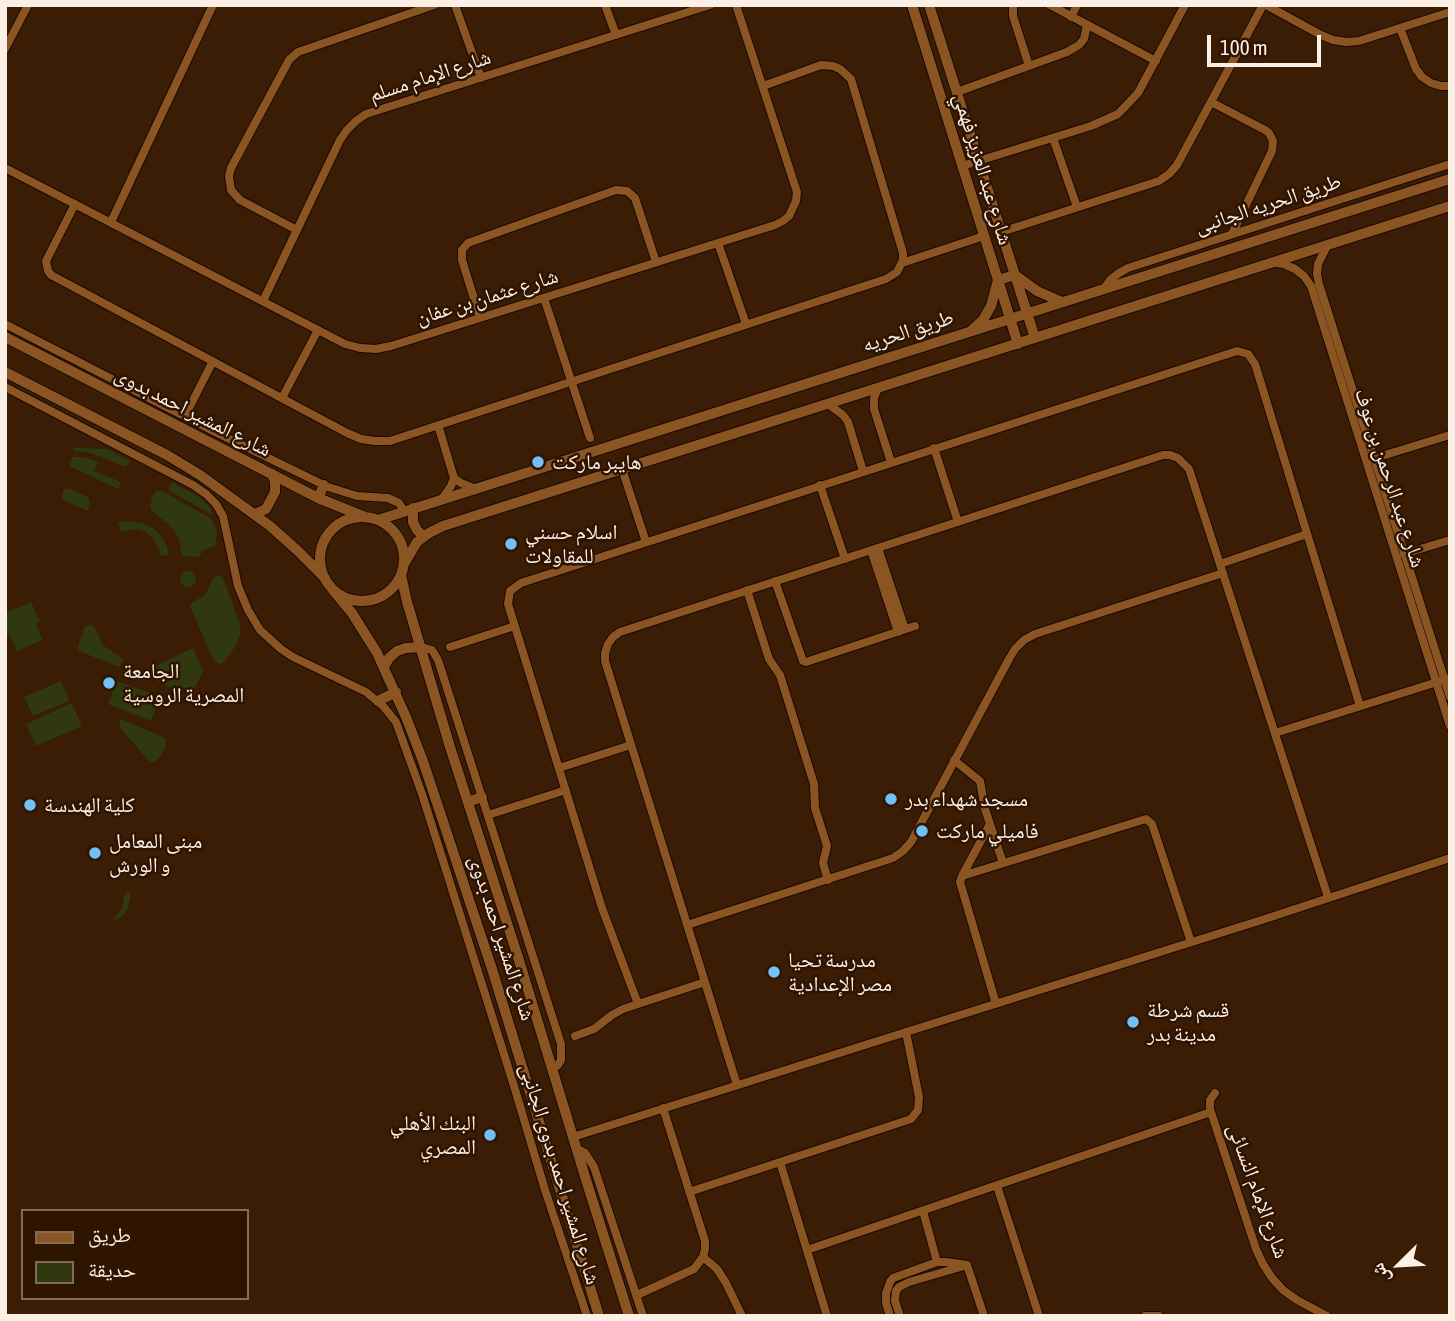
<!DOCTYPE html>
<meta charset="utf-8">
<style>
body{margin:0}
#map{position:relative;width:1455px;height:1321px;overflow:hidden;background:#3a1d04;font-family:"Asap Condensed","Noto Naskh Arabic",sans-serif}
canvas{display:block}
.frame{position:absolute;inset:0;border:7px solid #fcefe5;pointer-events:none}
.legend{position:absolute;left:21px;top:1209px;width:228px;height:91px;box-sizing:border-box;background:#2f1400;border:2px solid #816c5c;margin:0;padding:9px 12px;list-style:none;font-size:21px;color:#fcefe5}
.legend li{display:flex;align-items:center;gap:14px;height:35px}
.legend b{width:35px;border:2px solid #816c5c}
.north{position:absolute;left:1364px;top:1230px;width:70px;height:70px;-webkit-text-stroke:5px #2f1400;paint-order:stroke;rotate:246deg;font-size:19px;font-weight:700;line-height:28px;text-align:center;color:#fcefe5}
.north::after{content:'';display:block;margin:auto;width:24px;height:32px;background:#fcefe5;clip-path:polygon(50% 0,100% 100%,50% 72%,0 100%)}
.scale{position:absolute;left:1207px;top:35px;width:114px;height:32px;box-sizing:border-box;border:4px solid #fcefe5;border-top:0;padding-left:9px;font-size:21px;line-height:24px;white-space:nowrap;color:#fcefe5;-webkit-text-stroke:5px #2f1400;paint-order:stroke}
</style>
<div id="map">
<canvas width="1455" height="1321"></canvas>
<div class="frame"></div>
<ul class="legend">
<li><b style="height:9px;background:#8b5423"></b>طريق</li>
<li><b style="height:19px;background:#303810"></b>حديقة</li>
</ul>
<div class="north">ش</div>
<div class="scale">100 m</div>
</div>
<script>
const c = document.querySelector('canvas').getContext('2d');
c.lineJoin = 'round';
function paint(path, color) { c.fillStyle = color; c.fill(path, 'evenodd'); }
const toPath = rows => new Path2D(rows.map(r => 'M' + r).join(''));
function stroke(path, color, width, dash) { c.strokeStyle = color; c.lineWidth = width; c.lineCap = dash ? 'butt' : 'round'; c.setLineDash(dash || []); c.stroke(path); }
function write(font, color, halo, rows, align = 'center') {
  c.font = font + ' "Asap Condensed","Noto Naskh Arabic",sans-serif'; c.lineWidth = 5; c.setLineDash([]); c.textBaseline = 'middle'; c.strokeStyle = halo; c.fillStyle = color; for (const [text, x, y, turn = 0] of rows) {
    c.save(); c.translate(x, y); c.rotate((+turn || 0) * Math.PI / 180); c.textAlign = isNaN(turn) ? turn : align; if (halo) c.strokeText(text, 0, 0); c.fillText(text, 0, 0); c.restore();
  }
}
const green = toPath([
 [73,448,108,449,130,461,126,467,91,453,74,451],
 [72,457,84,457,98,462,94,471,121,482,118,489,71,467,70,464],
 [172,482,202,499,209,506,214,516,168,490],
 [69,488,88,497,90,502,88,511,62,500,63,491],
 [157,491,162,491,210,518,215,526,217,532,215,546,204,550,198,557,182,556,179,540,175,531,168,524,153,512,150,508,152,496],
 [127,521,143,523,157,531,166,544,169,555,161,556,155,540,144,531,135,529,121,532,118,522],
 '180 579a8 8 0 1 1 16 0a8 8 0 1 1-16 0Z',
 [219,575,223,578,240,624,240,635,235,647,224,662,220,664,214,661,190,606,192,603,206,594,213,578],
 [31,602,40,622,36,624,42,640,17,651,10,635,5,637,5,613],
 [90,625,94,627,104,646,123,659,119,667,79,651,78,646,84,629,86,626],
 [193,648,203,672,193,691,190,691,183,687,174,689,156,681,154,667],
 [61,681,69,701,33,716,24,697],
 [117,681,160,697,151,721,108,704],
 [72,703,82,726,36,746,26,724],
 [120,719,166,738,165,749,159,758,154,762,149,761,120,728],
 [127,892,130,892,131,895,128,908,122,917,112,921,123,906,124,895]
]);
const minor = toPath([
 [455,5,481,78],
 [605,5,616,35],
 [1013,5,1013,16,1029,66],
 [1050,5,1156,61],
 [1266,5,1321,35,1333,40,1346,42,1359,41,1450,12],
 [1071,17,1077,5],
 [1400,28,1416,69,1422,77,1431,83,1441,86,1450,86],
 [5,49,28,5],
 [957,92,1067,52,1079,45,1084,39,1087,25],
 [1211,102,1265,130,1269,133,1273,141,1272,151,1232,234],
 [1053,138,1077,207],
 [962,166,1091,126,1118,114,1138,93,1185,5],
 [5,168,345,344,360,348,376,349,391,346,775,225,783,221,789,216,796,201,797,192,736,5],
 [75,204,46,261,48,271,51,275,347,433,361,439,375,441,390,441,886,279,897,272,903,260,903,253,851,79,840,69,833,66,821,65,763,86],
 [111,222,213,5],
 [297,230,240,200,231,190,229,176,231,168,289,60,298,52,434,5],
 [1001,232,1159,181,1169,174,1177,165,1263,5],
 [718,243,746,324],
 [1327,246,1318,264,1317,274,1319,284,1450,697],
 [902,263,984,236],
 [1276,263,1284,264,1295,269,1304,276,1311,286,1450,726],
 [1104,289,1110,280,1119,273,1128,268,1450,164],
 [544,298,590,438],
 [263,301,340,140,347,130,356,121,366,114,710,5],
 [480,318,462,260,462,250,468,243,616,190,627,191,635,198,656,262],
 [5,324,211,430,328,487,357,496,388,498,399,503,404,511],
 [5,387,193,485,206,494,216,504,223,516,238,586,248,610,260,630,281,649,293,657,366,692,383,706,396,722,422,794,514,1086,545,1190,587,1316],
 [878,388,874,398,874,409,891,462],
 [282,398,318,330],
 [828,404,843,415,848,422,863,471],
 [185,416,213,361],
 [438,425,454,478,461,483,476,489],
 [934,448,958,522],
 [1372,459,1450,435],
 [622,469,646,542],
 [820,485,845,559],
 [442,499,451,486,454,478],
 [878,548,905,629],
 [871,550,898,632],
 [1404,554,1450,540],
 [1220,564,1307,534],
 [775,581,803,661,806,662,915,626],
 [747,590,769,659,780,675,814,784,815,808,827,846,823,863,828,880],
 [421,647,432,650,438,660,561,1044,561,1060,558,1065,552,1070],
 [450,647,515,626],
 [1275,733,1450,678],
 [954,760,980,781,985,809,1003,863],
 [559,768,631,745],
 [488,815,566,790],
 [990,824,962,876,960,882,996,1004],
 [962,876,1146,819,1152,824,1191,942],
 [687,925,893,858,903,851,911,842,1009,659,1015,649,1024,640,1035,634,1223,573],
 [638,1004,602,908,508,604,510,591,521,583,1237,351,1248,354,1255,364,1360,706],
 [575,1036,594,1029,612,1015,623,1009,705,982],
 [737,1085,605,661,605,653,608,644,613,637,620,632,1163,455,1170,455,1178,458,1189,469,1328,897],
 [1215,1093,1210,1100,1210,1109,1256,1249,1263,1264,1272,1278,1283,1290,1297,1300,1327,1316],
 [573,1137,1265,919,1450,858],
 [576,1148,585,1153,594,1167,643,1316],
 [780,1162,827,1316],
 [997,1186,1039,1316],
 [689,1192,911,1119,918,1110,919,1097,906,1032],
 [923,1211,937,1262],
 [807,1250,1211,1112],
 [703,1257,717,1269,726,1283,742,1316],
 [967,1265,984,1316],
 [637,1295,694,1269,703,1257,705,1249,705,1241,663,1108],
 [890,1316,886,1303,886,1293,890,1282,893,1278,937,1262,946,1262,967,1265],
 [900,1316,895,1301,896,1291,899,1287,909,1282,964,1266],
 [1145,1316,1159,1316]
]);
const tertiary = toPath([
 [912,5,1018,344],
 [929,5,1035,338],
 [972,330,983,320,991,306,998,280,1015,275,1037,291,1062,302],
 [5,337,318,498,365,517],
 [5,372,167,455,200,475,270,526,298,551,325,578],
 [318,498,324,485],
 [413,508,413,522,417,530,423,536],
 [255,514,266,509,275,492,275,481,272,474],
 '320 559a42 42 0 1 1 84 0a42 42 0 1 1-84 0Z',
 [378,520,1450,179],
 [404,564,417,542,429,533,443,526,1450,206],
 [401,575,407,602,450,747,518,957,587,1183,629,1316],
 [332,589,352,613,377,653,406,717,423,761,492,969,599,1316],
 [384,667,389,658,397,651,406,648,421,647],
 [378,701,396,692],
 [468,802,482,797]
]);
const markers = [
 [538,462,7,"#72c1f5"],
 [511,544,7,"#72c1f5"],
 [109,683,7,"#72c1f5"],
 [891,799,7,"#72c1f5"],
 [30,805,7,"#72c1f5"],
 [922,831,7,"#72c1f5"],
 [95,853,7,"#72c1f5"],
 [774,972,7,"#72c1f5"],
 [1133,1022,7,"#72c1f5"],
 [490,1135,7,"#72c1f5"]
];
const streetNames = [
 ["شارع الإمام مسلم",430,76,-18],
 ["شارع عبد العزيز فهمي",983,169,73],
 ["طريق الحريه الجانبى",1268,204,-18],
 ["شارع عثمان بن عفان",487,297,-17],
 ["طريق الحريه",908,331,-18],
 ["شارع المشير احمد بدوى",193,412,27],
 ["شارع عبد الرحمن بن عوف",1390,478,72],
 ["شارع المشير احمد بدوى",502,938,72],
 ["شارع المشير احمد بدوى الجانبى",560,1174,73],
 ["شارع الإمام النسائى",1258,1191,70]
];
const poiNames = [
 ["هايبر ماركت",552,462],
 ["اسلام حسني",525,532],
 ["للمقاولات",525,556],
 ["الجامعة",123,671],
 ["المصرية الروسية",123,695],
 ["مسجد شهداء بدر",905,799],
 ["كلية الهندسة",44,805],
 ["فاميلي ماركت",936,831],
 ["مبنى المعامل",109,841],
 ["و الورش",109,865],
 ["مدرسة تحيا",788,960],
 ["مصر الإعدادية",788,984],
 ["قسم شرطة",1147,1010],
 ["مدينة بدر",1147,1034],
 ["البنك الأهلي",476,1123,"right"],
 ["المصري",476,1147,"right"]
];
paint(green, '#303810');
stroke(minor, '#1a0a00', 10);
stroke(tertiary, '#1a0a00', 12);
stroke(minor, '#8b5423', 8);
stroke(tertiary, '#8b5423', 10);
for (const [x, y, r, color] of markers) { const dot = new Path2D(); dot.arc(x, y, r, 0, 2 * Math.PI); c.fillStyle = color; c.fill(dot); stroke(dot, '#2f1400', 2.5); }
write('21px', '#fcefe5', '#2f1400', streetNames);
write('21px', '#fcefe5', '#2f1400', poiNames, 'left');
</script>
